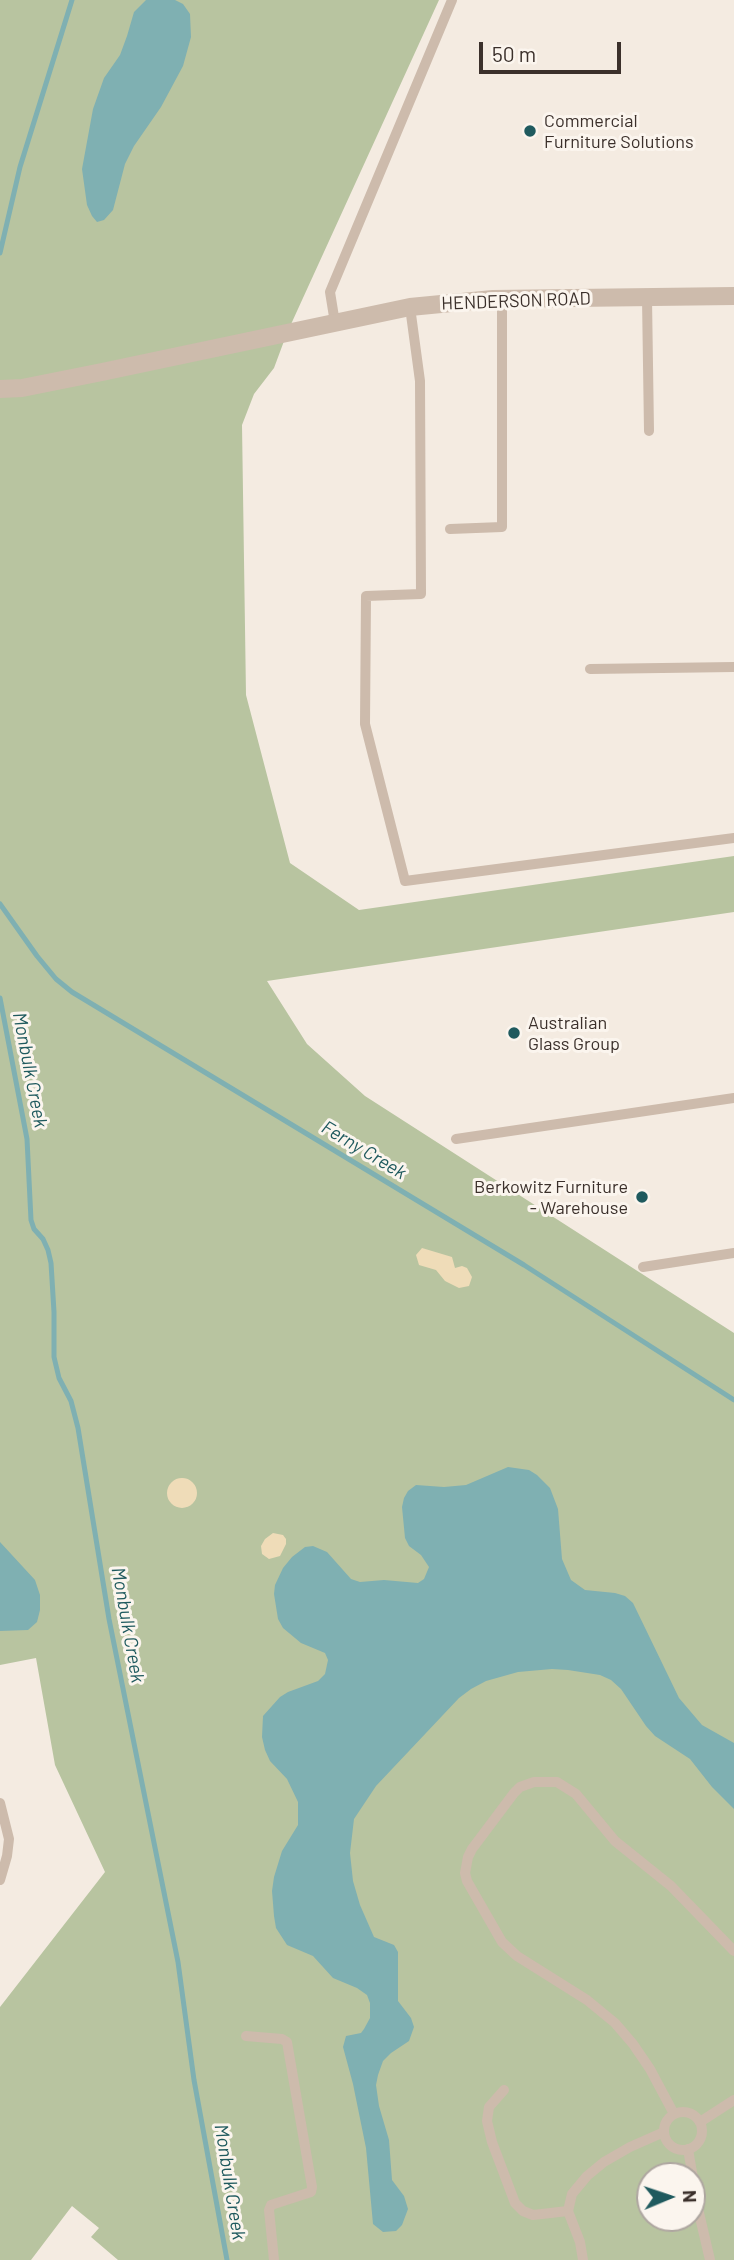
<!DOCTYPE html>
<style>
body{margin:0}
#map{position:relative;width:734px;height:2260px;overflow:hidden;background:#f4ebe1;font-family:Barlow,sans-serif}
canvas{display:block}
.north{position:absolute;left:636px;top:2162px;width:70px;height:70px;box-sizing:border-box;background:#fbf5ee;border:2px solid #aea6a0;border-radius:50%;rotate:88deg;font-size:19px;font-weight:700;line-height:28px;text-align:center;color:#3b302b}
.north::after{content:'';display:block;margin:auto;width:24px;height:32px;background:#1f5a5e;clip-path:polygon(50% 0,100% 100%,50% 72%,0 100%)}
.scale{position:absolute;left:479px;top:42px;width:142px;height:32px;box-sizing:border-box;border:4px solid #3b302b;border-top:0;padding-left:9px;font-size:21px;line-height:24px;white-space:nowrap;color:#3b302b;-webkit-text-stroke:5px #fbf5ee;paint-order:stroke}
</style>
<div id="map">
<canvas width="734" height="2260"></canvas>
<div class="north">N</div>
<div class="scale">50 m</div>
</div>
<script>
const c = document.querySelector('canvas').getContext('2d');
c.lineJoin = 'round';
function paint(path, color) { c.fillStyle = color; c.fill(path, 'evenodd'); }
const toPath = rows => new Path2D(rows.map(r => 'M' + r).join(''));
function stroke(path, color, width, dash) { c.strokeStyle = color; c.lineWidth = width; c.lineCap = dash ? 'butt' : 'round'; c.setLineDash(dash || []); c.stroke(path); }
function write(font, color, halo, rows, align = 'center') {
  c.font = font + ' Barlow,sans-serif'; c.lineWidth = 6; c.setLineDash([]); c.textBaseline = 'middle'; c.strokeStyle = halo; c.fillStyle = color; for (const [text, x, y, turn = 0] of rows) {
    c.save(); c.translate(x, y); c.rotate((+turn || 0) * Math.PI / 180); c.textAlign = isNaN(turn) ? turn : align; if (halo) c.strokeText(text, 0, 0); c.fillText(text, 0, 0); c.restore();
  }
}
const green = toPath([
 [0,0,439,0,287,333,274,368,254,394,242,425,246,695,290,863,359,910,734,856,734,912,267,981,307,1044,365,1096,734,1333,734,2260,118,2260,91,2237,99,2228,72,2206,31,2260,0,2260,0,2007,105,1872,55,1765,36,1658,0,1665],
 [650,2176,692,2176,692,2218,650,2218]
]);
const sand = toPath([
 [422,1248,452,1257,455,1268,462,1266,467,1268,472,1277,469,1286,459,1288,445,1281,436,1270,419,1265,416,1255],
 '167 1493a15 15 0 1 1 30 0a15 15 0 1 1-30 0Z',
 [273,1533,283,1535,286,1539,286,1544,280,1556,269,1559,262,1554,261,1546,265,1539]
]);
const water = toPath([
 [146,0,175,0,183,4,190,14,191,37,183,66,161,107,134,146,125,164,113,210,104,220,97,222,92,216,87,205,82,169,93,109,104,78,120,55,127,36,134,12],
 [508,1467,529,1470,537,1475,550,1488,558,1509,562,1559,571,1580,585,1590,615,1593,625,1596,633,1603,679,1698,702,1725,734,1743,734,1809,712,1787,690,1759,655,1736,646,1726,621,1689,611,1680,600,1675,568,1670,552,1669,518,1672,486,1681,471,1689,459,1698,376,1786,354,1819,350,1853,353,1881,360,1905,374,1937,394,1945,398,1952,398,2001,411,2018,414,2027,409,2041,391,2053,383,2061,378,2075,376,2085,379,2106,389,2140,392,2180,404,2196,408,2209,402,2225,396,2231,383,2232,373,2224,366,2148,353,2084,343,2047,346,2036,361,2033,364,2029,370,2018,370,2003,367,1995,357,1988,333,1978,313,1956,287,1945,276,1928,274,1916,272,1891,274,1877,282,1851,298,1825,298,1802,287,1779,270,1761,265,1750,262,1737,263,1716,280,1697,288,1692,318,1681,325,1674,328,1660,325,1653,301,1643,283,1628,278,1619,274,1594,275,1585,283,1568,292,1557,305,1547,313,1546,327,1552,351,1579,360,1582,384,1580,418,1583,424,1579,429,1567,421,1555,409,1546,405,1538,402,1507,404,1498,408,1491,416,1485,444,1487,466,1485],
 [0,1542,35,1580,40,1595,40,1610,37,1622,28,1630,0,1631]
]);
const stream = toPath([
 [0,253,20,167,72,0],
 [0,904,37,956,56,979,72,992,524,1265,734,1400],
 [0,998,27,1139,31,1220,34,1229,43,1239,48,1250,51,1263,54,1312,54,1357,59,1378,71,1401,78,1428,109,1619,178,1962,194,2080,227,2260]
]);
const service = toPath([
 [647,298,649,431],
 [410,307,420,381,421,594,366,596,365,724,405,881,734,838],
 [335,323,330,292,452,0],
 [450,529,502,527,502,299],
 [590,669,734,667],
 [456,1139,734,1098],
 [643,1267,734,1253],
 [0,1803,9,1839,7,1856,0,1880],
 [246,2036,282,2039,287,2042,312,2187,311,2192,271,2205,269,2210,274,2260],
 [504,2090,489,2107,487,2121,492,2142,515,2203,523,2211,533,2215,568,2211],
 '664 2131a19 19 0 1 1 38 0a19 19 0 1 1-38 0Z',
 [674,2114,650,2069,633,2044,615,2023,587,2000,517,1956,502,1942,467,1881,465,1873,468,1857,472,1849,514,1793,520,1787,534,1782,557,1782,576,1794,615,1841,671,1886,734,1951],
 [700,2122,734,2100],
 [688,2149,699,2213,710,2260],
 [583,2260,580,2242,568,2211,572,2194,587,2176,604,2162,630,2147,664,2132]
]);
const minor = toPath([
 [0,389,22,388,102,372,410,307,493,299,734,296]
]);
const markers = [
 [530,131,7,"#1f5a5e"],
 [514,1033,7,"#1f5a5e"],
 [642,1197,7,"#1f5a5e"]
];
const poiNames = [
 ["Commercial",544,121],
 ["Furniture Solutions",544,142],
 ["Australian",528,1023],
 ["Glass Group",528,1044],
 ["Berkowitz Furniture",628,1187,"right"],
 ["- Warehouse",628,1208,"right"]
];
const streetNames = [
 ["HENDERSON ROAD",516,301,-2]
];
const waterNames = [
 ["Monbulk Creek",30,1070,79],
 ["Ferny Creek",364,1150,31],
 ["Monbulk Creek",128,1625,80],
 ["Monbulk Creek",230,2182,81]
];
paint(green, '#b8c4a0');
paint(sand, '#efdcb8');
paint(water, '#7fb0b2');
stroke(stream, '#7fb0b2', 5);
stroke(service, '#cdbbac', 10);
stroke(minor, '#cdbbac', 18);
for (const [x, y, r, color] of markers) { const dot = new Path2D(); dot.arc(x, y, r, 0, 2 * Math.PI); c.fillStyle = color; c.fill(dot); stroke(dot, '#fbf5ee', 2.5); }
write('18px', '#3b302b', '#fbf5ee', poiNames, 'left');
write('18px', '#3b302b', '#fbf5ee', streetNames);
write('italic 19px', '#1f5a5e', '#fbf5ee', waterNames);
</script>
